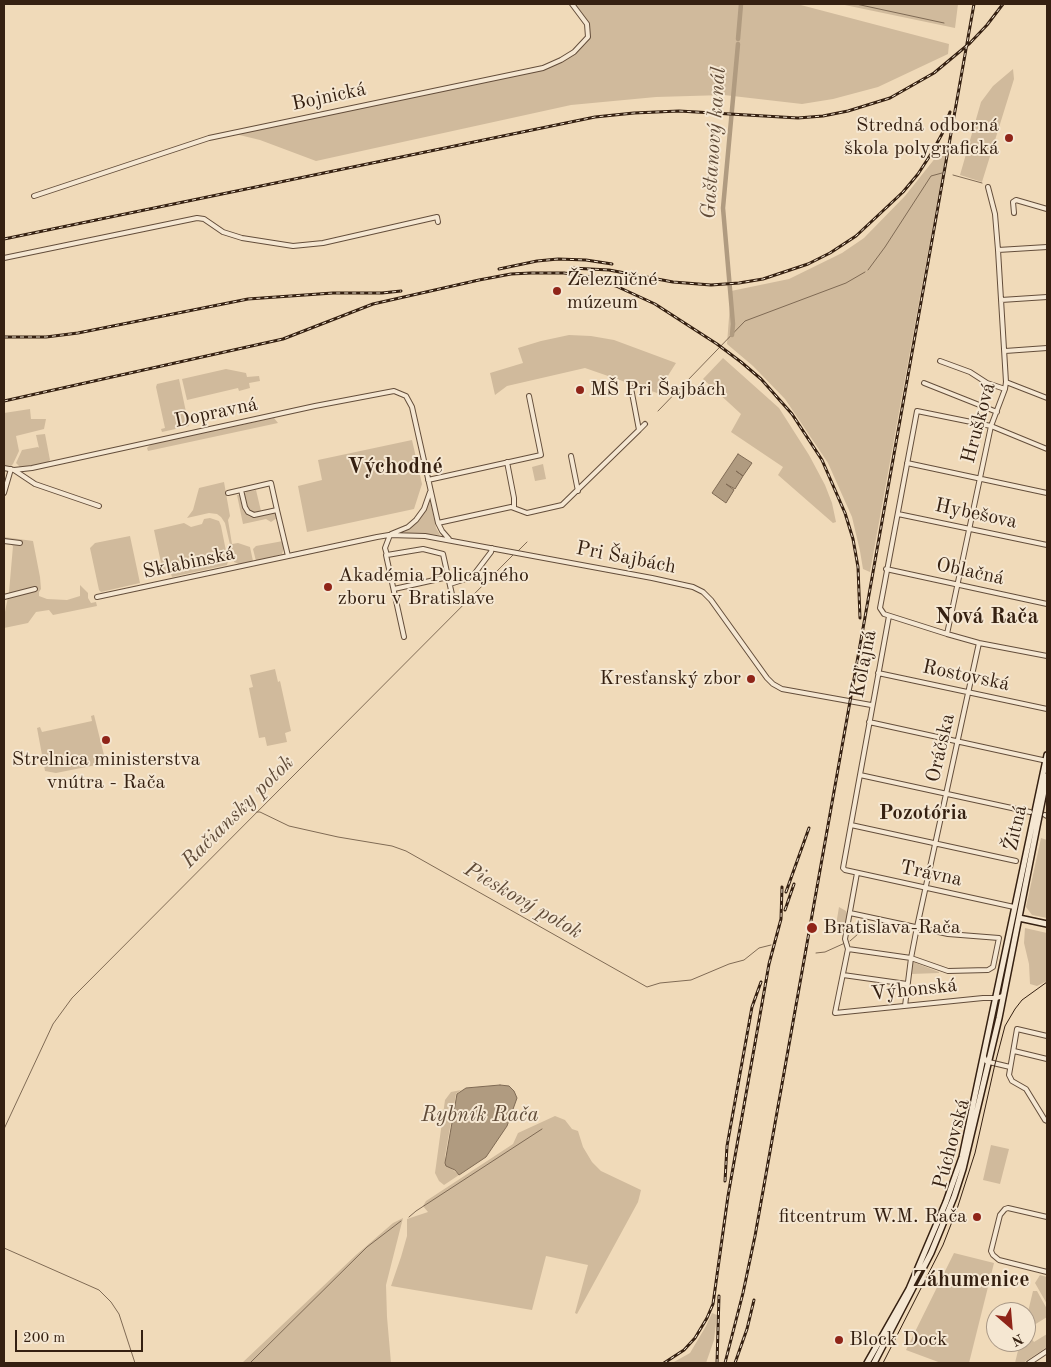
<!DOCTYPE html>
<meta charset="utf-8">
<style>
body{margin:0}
#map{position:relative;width:1051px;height:1367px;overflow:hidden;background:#f0dab9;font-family:"Old Standard TT",serif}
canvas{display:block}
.frame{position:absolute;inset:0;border:5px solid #352011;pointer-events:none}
.north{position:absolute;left:986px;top:1302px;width:50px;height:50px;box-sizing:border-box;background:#f5e7d2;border:1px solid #a89785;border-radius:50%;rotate:153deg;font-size:14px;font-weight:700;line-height:20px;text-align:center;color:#352011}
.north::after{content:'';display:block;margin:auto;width:18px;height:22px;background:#8f2418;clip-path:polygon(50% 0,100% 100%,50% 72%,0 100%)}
.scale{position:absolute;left:15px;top:1330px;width:128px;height:22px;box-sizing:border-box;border:2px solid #352011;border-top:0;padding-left:6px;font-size:15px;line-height:18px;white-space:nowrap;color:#352011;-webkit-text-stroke:4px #f5e7d2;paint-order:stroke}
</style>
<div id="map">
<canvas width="1051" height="1367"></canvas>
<div class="frame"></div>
<div class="north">N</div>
<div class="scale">200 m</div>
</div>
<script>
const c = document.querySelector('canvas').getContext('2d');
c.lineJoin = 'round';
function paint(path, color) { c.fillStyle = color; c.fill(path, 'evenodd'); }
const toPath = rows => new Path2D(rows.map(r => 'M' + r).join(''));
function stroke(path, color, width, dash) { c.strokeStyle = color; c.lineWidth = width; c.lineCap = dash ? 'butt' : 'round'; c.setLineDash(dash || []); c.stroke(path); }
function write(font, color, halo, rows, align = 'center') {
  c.font = font + ' "Old Standard TT",serif'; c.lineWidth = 4; c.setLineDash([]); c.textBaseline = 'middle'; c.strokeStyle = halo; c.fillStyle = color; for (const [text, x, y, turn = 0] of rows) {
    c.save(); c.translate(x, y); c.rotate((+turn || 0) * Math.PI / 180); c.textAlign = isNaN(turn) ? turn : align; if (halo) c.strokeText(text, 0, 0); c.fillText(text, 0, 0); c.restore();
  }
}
const green = toPath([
 [573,4,797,4,949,44,948,54,878,87,833,99,802,104,724,95,656,97,571,105,316,161,260,140,227,132,437,92,553,65,574,53,587,41,588,24],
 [840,4,958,4,955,28],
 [1013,69,1014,79,982,182,960,175,981,102,993,86],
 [948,142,870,572,863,569,860,551,852,517,828,463,785,399,753,366,727,344,731,291,789,279,842,253,864,238,905,196],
 [569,335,591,336,614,340,676,363,657,393,585,368,507,386,495,395,490,373,523,363,518,348,541,341],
 [723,358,779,408,809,455,825,485,832,503,836,522,833,523,778,475,783,467,731,432,741,414,703,379],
 [226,369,246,373,247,377,259,376,260,381,249,383,250,388,239,391,238,388,187,400,182,379],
 [179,379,189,426,162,432,161,429,165,428,156,387,157,384],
 [30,409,31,419,46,419,44,429,16,436,19,451,13,464,11,466,4,466,4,413],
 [274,418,278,423,148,451,147,448,151,444],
 [45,434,50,460,47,463,20,467,16,463,22,450,38,447,39,448,36,435],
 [412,440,422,484,414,509,307,532,298,486,322,480,318,460],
 [543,464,546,479,535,481,532,467],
 [224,482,230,516,228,520,232,544,238,543,250,547,253,561,239,564,234,562,225,523,221,517,217,514,209,513,187,518,193,510,199,488],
 [256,490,261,511,253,513,247,508,244,495,246,492],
 [237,495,239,495,243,510,248,516,253,518,275,513,277,518,271,522,266,519,243,524],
 [430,499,436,528,440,535,401,533,417,522,425,512],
 [210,518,219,521,221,526,228,561,227,565,172,577,170,571,163,572,154,530,184,523,191,527,202,524,204,519],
 [130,536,140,583,101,592,99,590,90,548,95,543],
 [4,537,33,541,40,577,41,589,39,592,39,596,47,599,67,600,80,596,80,585,88,593,88,598,91,603,96,602,97,606,53,615,49,610,36,612,28,623,4,628,4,617,9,592,13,546,4,540],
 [283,541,284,548,282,554,256,561,253,549,256,546],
 [275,669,278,682,280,681,291,731,285,733,287,742,267,746,265,737,259,738,249,688,253,687,250,675],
 [94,715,106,763,56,773,45,771,37,728,40,727,42,732,92,721,91,716],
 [1041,838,1047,840,1047,918,1032,915,1026,907],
 [839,907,846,911,847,914,844,932,840,932,836,925],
 [1025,928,1047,933,1047,981,1037,986,1030,984,1029,964,1024,943],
 [913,962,939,972,939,973,911,974],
 [461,1090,456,1094,445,1156,445,1163,459,1175,444,1185,439,1181,435,1173,445,1100,451,1092],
 [555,1116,565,1120,572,1129,578,1131,583,1147,592,1162,601,1171,641,1190,638,1202,577,1314,575,1313,588,1265,546,1256,532,1310,391,1286,401,1257,407,1236,407,1219,428,1212,423,1206,426,1201,513,1144,518,1133],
 [991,1145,1009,1149,1000,1184,983,1180],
 [403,1218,386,1285,387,1317,391,1363,242,1363,356,1255,393,1223],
 [954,1253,994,1263,969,1363,941,1363,906,1350],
 [1040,1275,1047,1277,1047,1304,1035,1283],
 [1033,1291,1037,1291,1047,1309,1047,1317,1026,1330,1026,1320],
 [712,1313,717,1315,714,1340,706,1363,672,1363,690,1353,706,1326],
 [1028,1333,1030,1336,1029,1338,1031,1338,1034,1342,1047,1334,1047,1347,1023,1363,1015,1363,1020,1342,1026,1342,1026,1334]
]);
const water = toPath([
 [738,454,752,463,743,476,736,471,743,476,735,489,726,484,734,490,726,503,712,493,738,454],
 [500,1085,509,1086,514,1091,517,1098,507,1126,486,1157,459,1175,455,1170,446,1166,445,1163,457,1094,466,1088,500,1085]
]);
const stream = toPath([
 [856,4,944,23],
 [953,175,982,183],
 [868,270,885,247,931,176,942,173],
 [658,411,745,321,846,283,865,272],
 [517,552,527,542],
 [256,812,260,812,289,826,338,837,392,846,406,851,647,987,660,983,691,980,729,964,744,960,759,948,771,945],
 [850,941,858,934,880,923],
 [816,953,825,952,845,943],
 [4,1129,53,1024,72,998,514,554],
 [409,1217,416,1211,542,1129],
 [4,1248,99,1290,111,1302,119,1314,135,1363],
 [250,1363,367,1247,401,1221]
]);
const canal = toPath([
 [738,39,741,4],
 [732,335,733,324,723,208,738,44]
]);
const street = toPath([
 [34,196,209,138,543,68,561,60,574,52,588,37,587,24,572,4],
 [1014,213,1013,202,1016,200,1047,209],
 [998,250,1047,247],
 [4,258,197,218,204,219,223,232,242,238,293,246,323,243,437,217,438,222],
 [1001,300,1047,297],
 [1005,351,1047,348],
 [940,361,970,372,987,383,1005,389],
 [1006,382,1047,398],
 [924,383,997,412],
 [639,430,645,424],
 [1047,449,991,426,917,411,880,608,884,614,947,634,979,643,1047,656],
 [571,456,578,491],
 [507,462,514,498,514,507],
 [907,463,1047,493],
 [4,468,14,470,35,484,99,506],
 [14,470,32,468,315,406,394,391,406,396,412,407,438,523,442,531,449,539],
 [428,480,541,455,529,396],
 [271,483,277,510,254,515,248,512,245,507,241,490,271,483],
 [4,493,11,469],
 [228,493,241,490],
 [277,510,288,556],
 [898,514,1047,545],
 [438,523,511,507,527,513,562,505,639,430,631,388],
 [391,534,408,527,416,520,424,509,430,492],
 [390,535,385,548,387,555,423,549,443,554,453,599],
 [4,541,20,543],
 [386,555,404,637],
 [886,569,1047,604],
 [450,584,472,577,491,552,492,548],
 [394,589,448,577],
 [4,597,35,589],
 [97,597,377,537,389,535,425,536,652,578,693,587,703,592,711,600,767,678,773,684,782,689,871,705],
 [889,616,843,868,845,870,1014,907],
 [947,634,991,426,1005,389,1006,382,998,250,995,214,988,187],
 [878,673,1047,709],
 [869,722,1047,761],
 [860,775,1030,812],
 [1045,815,1047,816],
 [851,825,1016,861],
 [857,873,845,939,848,949,835,1013,983,998,996,998,1003,996],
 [848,949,911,958,948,971,988,970,993,967,999,938,948,934,850,913],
 [843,975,907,984],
 [905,1006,911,958,917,927,979,643],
 [1047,1036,1017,1029,1009,1075,1012,1081,1026,1089,1045,1120,1047,1121],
 [1014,1051,1047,1059],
 [984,1057,986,1061,989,1062,1010,1067],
 [1047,1217,1008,1208,1005,1209,1000,1215,991,1251,993,1255,999,1260,1047,1272],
 [1029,1363,1047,1351]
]);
const secondary = toPath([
 [1019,918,1047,924],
 [867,1363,909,1289,946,1202,962,1157,1047,755],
 [874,1363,931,1253,954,1197,963,1169,999,1018,1047,776]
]);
const tram = toPath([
 [883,1363,943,1245,957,1209,975,1153,995,1064,1005,1026,1015,1009,1022,1000,1047,982]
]);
const rail = toPath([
 [4,239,595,117,634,113,679,111,798,118,823,116,848,111,890,98,934,73,970,43,987,25,1003,4],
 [571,268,609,270,673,282,711,285,739,283,763,279,808,264,830,253,856,236,903,192,918,174,931,154,942,134,950,112],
 [499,269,537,261,558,259,586,260,612,264],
 [4,337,46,337,78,333,248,299,333,293,382,293,401,291],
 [4,401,283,339,373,304,479,280,511,274,531,273,564,273,591,277,616,286,655,304,717,344,741,362,761,379,792,414,822,460,845,513,853,539,858,567,860,618],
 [786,892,809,828],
 [785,910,794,884],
 [725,1181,727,1146,752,1007,761,982],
 [664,1363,684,1350,695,1338,707,1318,713,1304,728,1196,769,964,781,919,782,887],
 [717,1363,719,1296],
 [725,1363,743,1293,755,1236,974,4],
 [735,1363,747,1329,754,1300]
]);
const markers = [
 [1009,138,5,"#8f2418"],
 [557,291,5,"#8f2418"],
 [580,390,5,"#8f2418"],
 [328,587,5,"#8f2418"],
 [751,679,5,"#8f2418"],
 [106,740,5,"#8f2418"],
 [812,928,6,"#8f2418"],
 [977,1217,5,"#8f2418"],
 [839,1340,5,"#8f2418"]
];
const streetNames = [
 ["Bojnická",329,97,-12],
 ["Dopravná",216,413,-12],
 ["Hrušková",979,423,-75],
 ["Hybešova",976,514,12],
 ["Pri Šajbách",626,558,11],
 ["Sklabinská",189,563,-12],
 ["Oblačná",970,572,12],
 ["Koľajná",864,664,-79],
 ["Rostovská",966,676,12],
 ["Oráčska",941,748,-77],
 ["Žitná",1016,828,-77],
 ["Trávna",931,874,12],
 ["Výhonská",914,990,-6],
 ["Púchovská",952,1144,-75]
];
const poiNames = [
 ["Stredná odborná",999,126,"right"],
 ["škola polygrafická",999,149,"right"],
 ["Železničné",567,280],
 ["múzeum",567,303],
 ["MŠ Pri Šajbách",590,390],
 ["Akadémia Policajného",338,576],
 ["zboru v Bratislave",338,599],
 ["Kresťanský zbor",741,679,"right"],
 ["Strelnica ministerstva",106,760,"center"],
 ["vnútra - Rača",106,783,"center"],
 ["Bratislava-Rača",823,928],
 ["fitcentrum W.M. Rača",967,1217,"right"],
 ["Block Dock",849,1340]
];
const waterNames = [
 ["Gaštanový kanál",714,143,-86],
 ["Račiansky potok",238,812,-45],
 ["Pieskový potok",523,901,30],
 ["Rybník Rača",480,1115]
];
const neighbourhoodNames = [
 ["Pozotória",923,813]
];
const quarterNames = [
 ["Východné",395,467],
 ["Nová Rača",987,617],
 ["Záhumenice",971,1280]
];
paint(green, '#d0ba9c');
paint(water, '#b09b80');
stroke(water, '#7f6a54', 1);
stroke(stream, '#7f6a54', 1);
stroke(canal, '#b09b80', 4.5);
stroke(street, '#644e3b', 6);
stroke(secondary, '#352011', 8);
stroke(street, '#f5e7d2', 4);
stroke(secondary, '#f5e7d2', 5);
stroke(tram, '#352011', 1);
stroke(rail, '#352011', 3);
stroke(rail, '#f5e7d2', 1, [4]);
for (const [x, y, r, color] of markers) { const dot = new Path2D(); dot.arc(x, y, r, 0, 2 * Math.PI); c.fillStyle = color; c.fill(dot); stroke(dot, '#f5e7d2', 2); }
write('20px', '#352011', '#f5e7d2', streetNames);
write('20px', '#352011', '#f5e7d2', poiNames, 'left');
write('italic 21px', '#604b38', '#f5e7d2', waterNames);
write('bold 21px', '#352011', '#f5e7d2', neighbourhoodNames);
write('bold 22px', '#352011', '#f5e7d2', quarterNames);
</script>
